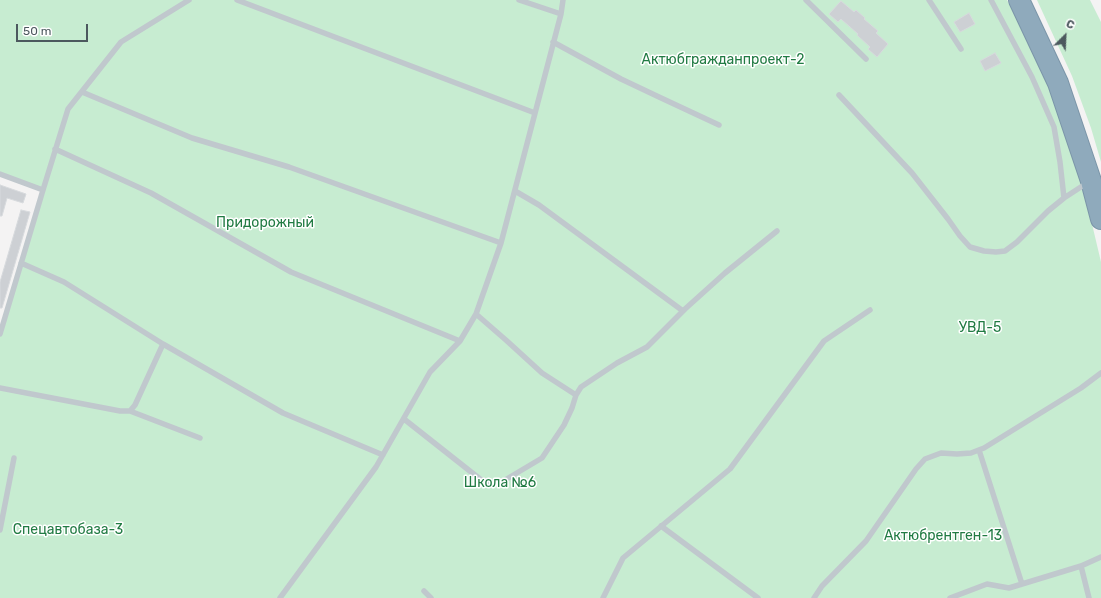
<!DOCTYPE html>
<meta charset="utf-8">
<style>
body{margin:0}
#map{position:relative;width:1101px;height:598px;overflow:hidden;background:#f4f3f3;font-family:Rubik,sans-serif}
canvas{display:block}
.north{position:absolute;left:1045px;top:16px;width:40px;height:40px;-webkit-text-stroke:3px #fff;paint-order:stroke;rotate:24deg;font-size:11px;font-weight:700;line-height:16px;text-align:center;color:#4c585e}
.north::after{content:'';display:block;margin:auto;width:14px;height:18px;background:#4c585e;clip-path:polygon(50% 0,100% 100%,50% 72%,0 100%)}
.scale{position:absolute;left:16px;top:24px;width:72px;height:18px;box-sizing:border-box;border:2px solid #4c585e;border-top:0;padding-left:5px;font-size:12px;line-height:14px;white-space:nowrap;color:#4c585e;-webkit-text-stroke:3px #fff;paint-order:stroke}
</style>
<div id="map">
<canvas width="1101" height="598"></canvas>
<div class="north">С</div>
<div class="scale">50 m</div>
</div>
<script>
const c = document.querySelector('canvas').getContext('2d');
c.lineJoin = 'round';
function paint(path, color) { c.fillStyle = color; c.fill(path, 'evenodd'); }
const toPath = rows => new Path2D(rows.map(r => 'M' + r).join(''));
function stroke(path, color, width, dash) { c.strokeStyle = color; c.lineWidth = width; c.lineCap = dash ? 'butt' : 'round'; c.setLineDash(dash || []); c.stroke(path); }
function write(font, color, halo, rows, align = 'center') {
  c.font = font + ' Rubik,sans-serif'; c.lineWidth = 3; c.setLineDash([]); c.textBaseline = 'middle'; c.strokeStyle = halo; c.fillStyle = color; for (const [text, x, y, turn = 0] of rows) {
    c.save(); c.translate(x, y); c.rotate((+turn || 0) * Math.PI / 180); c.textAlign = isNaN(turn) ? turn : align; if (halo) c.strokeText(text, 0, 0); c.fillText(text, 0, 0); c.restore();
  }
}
const green = toPath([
 [0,0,1007,0,1013,11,1050,91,1083,186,1101,262,1101,598,0,598,0,334,42,190,0,174],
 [1037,0,1090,0,1101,22,1101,162,1091,128,1072,76]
]);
const building = toPath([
 [841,1,854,12,856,10,865,18,864,19,878,31,876,33,888,44,877,57,868,49,870,47,857,35,858,34,841,19,838,22,829,14,841,1],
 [969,13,975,24,960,32,954,22,969,13],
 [995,53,1001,63,985,71,980,61,995,53],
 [0,185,26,194,23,203,7,198,2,216,0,216,0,185],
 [21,210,30,212,2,308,0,308,0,282,21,210]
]);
const lane = toPath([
 [237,0,535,113],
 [519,0,561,14],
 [806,0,866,59],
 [929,0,961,49],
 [991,0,1032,77,1054,127,1060,162,1064,198],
 [553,42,621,79,659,97,719,125],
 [82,92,192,138,289,167,501,243],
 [839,95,912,173,948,219,960,236,970,247,984,251,996,252,1005,251,1017,242,1048,211,1064,198,1087,183],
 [55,149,151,193,291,272,460,341],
 [0,174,43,190,68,109,121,42,189,0],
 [515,191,539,205,683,311],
 [21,263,64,282,163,344,283,413,383,455],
 [476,314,507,341,542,373,576,395],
 [0,334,43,190],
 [0,388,120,411,130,411,135,405,163,344],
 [130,411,200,438],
 [404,419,480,479,492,484,500,483,542,458,564,425,572,408,576,395,581,387,617,363,647,347,685,309,725,273,777,231],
 [979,450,1022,584],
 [661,526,758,598],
 [0,530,14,458],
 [1081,566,1089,598],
 [424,591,431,598],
 [280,598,376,467,430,372,460,341,476,314,501,243,561,14,563,0],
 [603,598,623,558,730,469,824,341,870,310],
 [814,598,822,586,866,541,916,469,925,459,941,453,957,454,971,453,984,448,1081,388,1101,373],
 [950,598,987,584,1009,588,1081,566,1101,557]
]);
const highway = toPath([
 [1019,0,1058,83,1091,181,1101,219]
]);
const parkNames = [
 ["Актюбгражданпроект-2",723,60],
 ["Придорожный",265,223],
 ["УВД-5",980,328],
 ["Школа №6",500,483],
 ["Спецавтобаза-3",68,530],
 ["Актюбрентген-13",943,536]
];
paint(green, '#c7ecd1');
paint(building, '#cdd0d4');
stroke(building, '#d7dadd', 1);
stroke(highway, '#7b95a8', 22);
stroke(lane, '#c0c8cd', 5.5);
stroke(highway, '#8faabc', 20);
write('14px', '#217b43', '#fff', parkNames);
</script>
